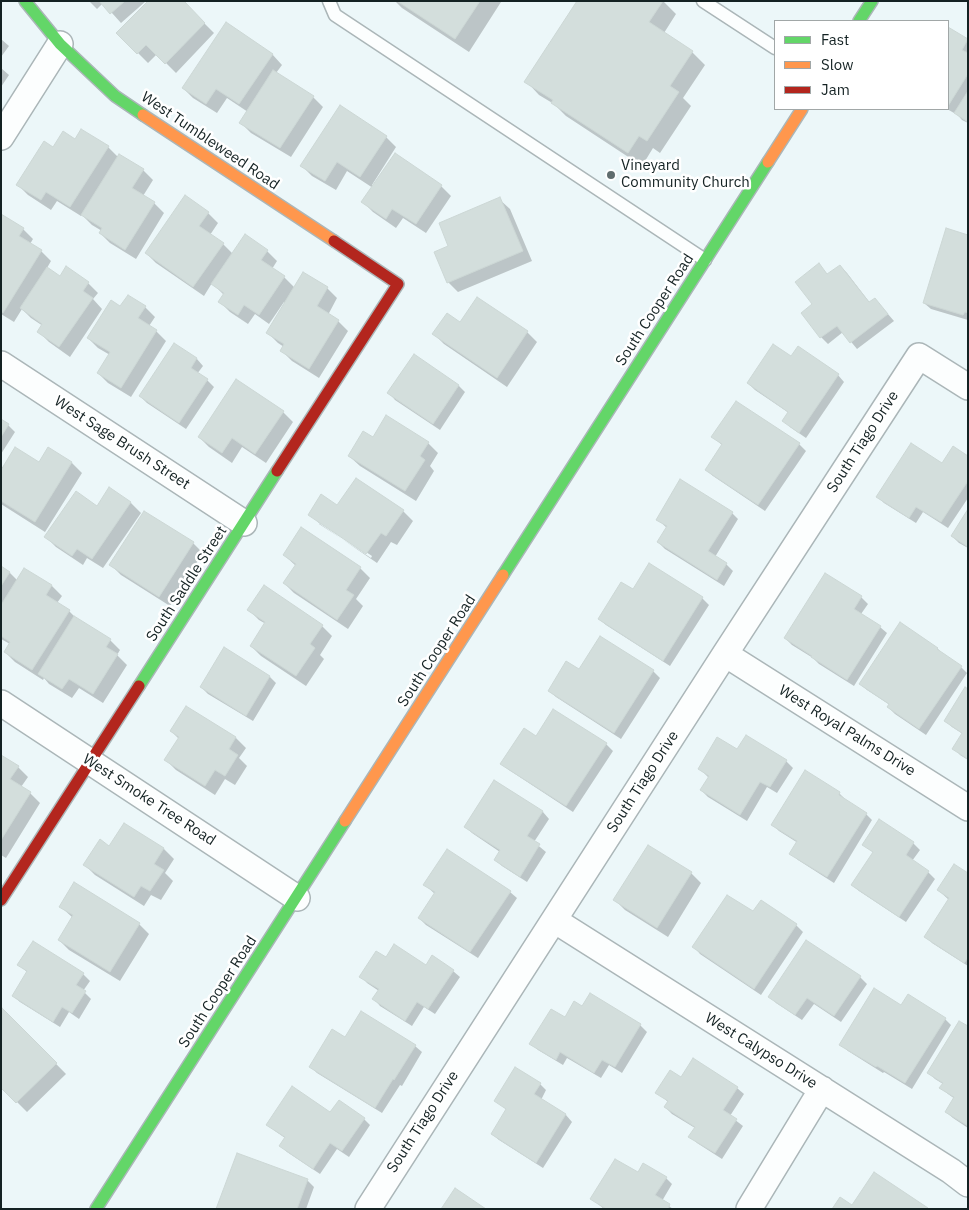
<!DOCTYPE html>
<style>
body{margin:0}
#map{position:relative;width:969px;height:1210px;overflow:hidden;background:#ecf7f9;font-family:"IBM Plex Sans",sans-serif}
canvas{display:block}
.frame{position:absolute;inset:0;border:2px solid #142223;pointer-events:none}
.legend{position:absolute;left:774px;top:20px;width:175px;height:90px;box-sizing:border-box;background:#fff;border:1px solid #a1a7a7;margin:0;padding:6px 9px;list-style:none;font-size:15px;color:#142223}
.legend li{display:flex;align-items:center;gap:10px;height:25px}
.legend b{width:25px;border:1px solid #a1a7a7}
</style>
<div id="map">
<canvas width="969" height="1210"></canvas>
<div class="frame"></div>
<ul class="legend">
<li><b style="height:6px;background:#63d668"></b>Fast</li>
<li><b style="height:6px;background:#ff974d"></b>Slow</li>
<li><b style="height:6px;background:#b3261e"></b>Jam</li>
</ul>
</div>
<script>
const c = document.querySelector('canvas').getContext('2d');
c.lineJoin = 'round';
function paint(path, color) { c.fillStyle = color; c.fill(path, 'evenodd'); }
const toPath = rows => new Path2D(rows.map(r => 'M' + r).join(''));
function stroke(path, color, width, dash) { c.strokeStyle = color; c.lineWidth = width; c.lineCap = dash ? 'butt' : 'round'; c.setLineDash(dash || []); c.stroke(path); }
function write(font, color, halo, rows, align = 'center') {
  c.font = font + ' "IBM Plex Sans",sans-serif'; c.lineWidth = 5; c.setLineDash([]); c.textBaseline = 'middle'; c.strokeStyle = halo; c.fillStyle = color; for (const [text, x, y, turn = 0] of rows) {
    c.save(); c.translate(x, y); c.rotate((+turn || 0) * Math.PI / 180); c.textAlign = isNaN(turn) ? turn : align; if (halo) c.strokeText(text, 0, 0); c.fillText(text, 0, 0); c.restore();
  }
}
const shadow = toPath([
 [89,1,146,1,121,23,103,3,97,9],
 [182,1,214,33,176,73,157,54,148,63,118,33],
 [395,1,501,1,501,2,469,52,402,8],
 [579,1,663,1,676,14,664,33,692,52,705,65,683,98,691,106,660,153,653,148,642,166,566,116,554,104,539,95,526,81],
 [948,28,968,41,968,123,962,120,955,112,954,113,947,109,948,109],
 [1,39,9,46,1,57],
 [272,54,282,65,276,73,313,97,323,107,291,157,251,133,241,123,248,112,227,98,217,113,193,98,183,88],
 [1,68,9,75,1,87],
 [386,137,396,147,372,185,374,186,441,186,451,196,426,233,403,218,396,228,373,212,363,202,373,188,347,171,336,190,312,176,302,166],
 [75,141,108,147,118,157,143,170,153,180,143,196,154,203,164,213,136,259,110,243,100,233,102,231,92,225,82,215,81,216,57,201,51,210,28,195,18,185,54,149],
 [499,199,510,209,532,261,458,292,448,282],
 [208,213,218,223,210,235,223,244,233,254,267,251,277,261,272,269,284,277,295,288,327,288,337,298,328,315,338,321,348,331,319,378,292,361,282,351,284,347,278,343,268,333,286,303,284,302,269,324,255,314,248,324,230,312,220,302,224,295,212,283,204,296,156,263,146,253],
 [1,215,23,229,33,239,30,244,41,251,51,261,47,268,60,277,88,283,98,293,93,299,102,309,70,357,49,342,39,332,43,326,31,318,22,309,14,322,1,314],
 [968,236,968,320,931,309,924,303],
 [819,265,828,275,840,266,847,273,870,303,875,299,894,321,857,349,843,332,828,344,821,337,803,313,814,304],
 [145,307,155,317,149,326,156,331,166,341,131,397,108,383,98,373,110,355,98,348,88,338,121,308],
 [461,323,527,332,537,342,507,387,444,344,434,334],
 [174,345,197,359,203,366,197,374,207,380,214,387,186,429,147,403,140,396],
 [414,356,459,386,465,392,440,430,395,400,389,393],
 [791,358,838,375,844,382,806,438,790,427,784,420,789,413,755,390,748,383],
 [283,412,293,422,266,463,242,447,232,463,209,447,199,437],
 [1,421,8,425,15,432,1,454],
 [713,437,799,444,806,451,765,511,713,476,706,470,723,446],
 [373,439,428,443,438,453,430,466,434,471,416,501,360,466,349,456],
 [48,449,72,463,82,473,45,532,1,504,1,472,39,463],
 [968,458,968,498,948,528,923,512,916,523,884,503,878,497,942,465],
 [110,489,131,503,141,513,103,568,87,558,83,565,56,547,46,537,97,507],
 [403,511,413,521,397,545,391,542,377,563,320,524,310,514],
 [319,521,372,556,371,558,319,524],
 [968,512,968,548,959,543,952,536],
 [732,513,738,519,715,557,726,564,733,571,724,586,665,549,658,542,667,528,657,519],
 [193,543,203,553,170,606,121,575,111,565],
 [284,555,360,568,370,578,356,599,363,606,348,629,294,593,284,583,296,566],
 [650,565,702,598,709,605,670,666,606,625,599,619,633,591],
 [1,567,10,573,18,581,25,570,52,586,62,596,57,603,69,611,79,621,110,640,120,650,117,655,127,665,103,703,79,688,72,698,49,684,44,678,43,680,15,662,5,652,10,644,1,639],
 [264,587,322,626,332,636,320,655,324,659,306,686,261,656,251,646,266,624,259,620,249,610],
 [861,597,868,604,861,614,880,627,887,633,854,686,819,664,813,658,792,645,785,638],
 [900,624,938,649,944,655,961,667,967,673,926,735,895,714,888,707,890,705,867,690,860,684],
 [225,649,270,677,276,683,253,721,208,694,201,687],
 [580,670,653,671,660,678,621,739,556,697,549,691],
 [968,691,968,760,960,755,954,748,963,734,952,727,945,720],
 [186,707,236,738,246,748,239,758,247,766,235,785,225,779,215,795,176,770,166,760,179,739,171,731],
 [536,737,606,744,613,751,573,812,509,770,502,764],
 [737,751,786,761,793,768,777,793,767,787,747,821,708,797,701,790,709,778,700,769],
 [1,757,18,767,28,777,21,787,30,793,40,803,6,858,1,855],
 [495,781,543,812,549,819,534,842,546,852,527,882,502,866,495,860,500,852,472,833,466,827],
 [839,793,846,800,866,814,872,820,834,883,798,860,791,854,798,843,779,831,773,825],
 [880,821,913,843,920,850,912,861,928,872,935,879,906,922,859,891,852,885,874,853,864,845],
 [124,824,164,849,174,859,165,873,173,881,161,900,151,895,144,906,95,875,85,865,110,847],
 [691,873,701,883,668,937,625,910,615,900],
 [968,874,968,966,932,943,926,936,949,900,938,890],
 [425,885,510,892,517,898,478,958,426,925,419,918,435,894],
 [761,902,796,925,803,932,761,995,700,954,694,947,753,913],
 [61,907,139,924,149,934,120,981,69,950,59,940,73,918],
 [33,942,83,974,90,981,83,991,91,999,79,1019,69,1012,60,1027,20,1002,13,996,28,973,19,965],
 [386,959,453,971,460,977,435,1014,424,1007,412,1026,380,1006,374,999,379,991,367,983,361,976],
 [860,977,867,984,841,1022,814,1004,802,1020,776,1003,770,996],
 [902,1007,945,1019,951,1025,912,1089,884,1072,883,1073,848,1051,841,1045],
 [582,1008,640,1025,647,1032,622,1073,609,1065,601,1078,567,1058,563,1065,538,1050,531,1043],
 [2,1009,66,1074,27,1112,1,1086],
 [968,1028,968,1128,953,1118,946,1112,955,1099,948,1094,941,1088,943,1084,935,1079,929,1073],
 [346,1039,415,1046,422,1052,402,1086,400,1085,382,1113,317,1073,311,1067],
 [681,1078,737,1088,744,1094,730,1116,743,1126,722,1159,697,1143,690,1136,695,1128,672,1114,665,1107,668,1102,657,1092],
 [540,1084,546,1090,541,1100,566,1115,572,1122,543,1168,499,1140,492,1134,507,1110,496,1100],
 [331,1114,364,1119,370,1125,349,1157,337,1149,320,1174,287,1152,281,1146,285,1138,275,1131,268,1125],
 [638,1174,666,1178,672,1184,662,1201,673,1209,604,1209,592,1199],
 [307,1180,314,1187,306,1209,218,1209]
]);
const building = toPath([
 [99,1,125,1,110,14,99,1],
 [148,1,184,1,205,23,165,64,146,45,137,54,116,33,148,1],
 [397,1,480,1,455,39,397,1],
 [577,1,663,1,649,22,693,51,670,86,679,92,647,141,639,136,628,153,551,103,553,100,524,82,577,1],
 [226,22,273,54,239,104,216,89,206,104,182,88,226,22],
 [948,27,968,39,962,50,968,53,968,74,948,106,948,27],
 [273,70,314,96,280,148,239,123,273,70],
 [968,91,968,122,954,113,968,91],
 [340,105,387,136,360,177,337,162,325,181,300,166,340,105],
 [81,129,109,146,70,207,46,192,41,200,16,185,44,141,53,147,63,131,75,139,81,129],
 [395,153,442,185,416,224,392,209,386,219,361,202,395,153],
 [119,154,144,169,132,188,155,202,125,250,99,233,102,228,81,215,119,154],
 [185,195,209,212,199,226,224,243,193,287,145,253,185,195],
 [500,197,523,251,447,283,434,252,448,246,439,223,500,197],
 [1,214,24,228,19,236,42,250,3,313,1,311,1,214],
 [946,228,968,235,968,313,965,312,963,315,923,303,946,228],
 [245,234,268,250,261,260,285,276,259,315,244,305,238,315,218,302,224,293,211,284,245,234],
 [819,263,827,274,840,265,869,302,875,298,888,314,850,343,837,326,820,338,801,313,812,304,795,282,819,263],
 [66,266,89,282,83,291,93,298,59,347,37,332,42,324,20,308,47,267,60,276,66,266],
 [303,272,328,287,317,306,339,320,309,369,280,351,284,344,266,333,303,272],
 [128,295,146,306,138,318,157,330,121,388,97,373,110,352,87,338,111,300,120,306,128,295],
 [477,297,528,331,497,378,432,334,447,313,460,322,477,297],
 [174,343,197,358,191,368,208,379,179,423,139,396,174,343],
 [773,344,791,356,798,346,839,374,799,433,782,421,788,412,747,383,773,344],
 [414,354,459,385,433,424,387,393,414,354],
 [236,379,284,411,255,454,232,438,222,453,198,437,236,379],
 [736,401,800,443,758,505,705,470,722,444,711,437,736,401],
 [386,415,429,442,420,456,425,460,405,491,348,456,363,431,373,437,386,415],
 [1,419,9,424,1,437,1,419],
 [911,443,942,463,953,446,968,456,968,481,941,522,916,507,909,518,876,497,911,443],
 [15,447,39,462,48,447,72,462,35,522,1,501,1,470,15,447],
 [356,478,404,510,386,536,381,533,366,554,308,515,321,494,337,505,356,478],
 [680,479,733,512,708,551,727,563,717,580,657,542,667,526,656,520,680,479],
 [109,487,131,502,92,559,77,549,72,556,44,537,76,491,97,506,109,487],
 [968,509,968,547,951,536,968,509],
 [144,511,194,542,159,597,109,565,144,511],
 [301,527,361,567,346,590,354,595,337,620,283,583,296,564,283,555,301,527],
 [649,563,703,597,663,661,598,619,621,582,633,589,649,563],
 [1,566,10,572,1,586,1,566],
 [24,568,52,585,46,595,70,610,32,670,4,652,10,642,1,636,1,605,24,568],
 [825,573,862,596,854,609,881,626,847,680,811,657,812,656,784,638,825,573],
 [264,585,323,625,310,644,315,648,296,676,250,646,265,622,247,610,264,585],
 [74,616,111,639,106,647,118,654,93,694,69,679,62,689,38,674,74,616],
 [900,622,938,648,937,649,962,666,919,729,887,707,889,704,859,684,900,622],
 [600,636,654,670,614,733,548,691,566,661,579,669,600,636],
 [224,647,270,676,246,716,200,687,224,647],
 [965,687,968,689,968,759,952,749,962,733,944,721,965,687],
 [186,706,236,737,229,749,238,755,225,776,215,770,205,786,164,760,179,737,170,731,186,706],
 [553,709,607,743,566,806,500,764,524,728,536,736,553,709],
 [746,735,787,760,770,787,760,782,740,815,700,790,709,776,698,769,717,737,737,749,746,735],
 [1,755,19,766,10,779,31,792,1,840,1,755],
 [805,770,840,792,839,795,867,813,827,877,789,854,797,841,771,825,805,770],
 [494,780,543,811,527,836,540,844,520,877,494,860,500,850,464,827,494,780],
 [879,819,914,842,906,855,929,871,899,917,851,885,873,852,862,845,879,819],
 [124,823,164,848,154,864,164,870,150,891,141,886,134,897,83,865,100,839,109,846,124,823],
 [648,845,692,872,657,928,613,900,648,845],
 [447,849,511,891,470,952,418,918,435,892,423,885,447,849],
 [954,864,968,873,968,958,964,963,924,937,949,898,937,890,954,864],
 [74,882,140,923,110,972,58,940,73,915,59,907,74,882],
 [727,895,753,911,761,900,797,924,754,989,692,947,727,895],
 [806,940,861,976,834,1016,807,998,795,1015,768,997,806,940],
 [33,941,84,973,76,985,86,991,72,1013,62,1007,53,1022,12,996,27,971,17,965,33,941],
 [394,944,426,965,432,955,454,970,428,1009,417,1002,405,1021,372,999,379,989,359,977,376,951,386,957,394,944],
 [874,988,901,1005,908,994,946,1018,905,1083,877,1066,876,1067,839,1045,874,988],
 [590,993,641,1024,615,1067,602,1060,594,1073,560,1052,556,1060,529,1044,551,1009,565,1017,574,1001,582,1006,590,993],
 [2,1008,57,1063,16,1103,1,1088,2,1008],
 [361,1011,416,1045,394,1080,393,1079,375,1108,309,1067,332,1029,345,1037,361,1011],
 [959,1021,968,1026,968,1126,945,1112,954,1097,939,1088,943,1083,927,1073,959,1021],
 [693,1058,738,1087,723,1110,737,1119,715,1153,688,1137,695,1127,664,1107,668,1101,655,1093,670,1070,681,1077,693,1058],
 [515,1067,541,1083,534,1094,566,1114,536,1163,491,1134,506,1109,494,1101,515,1067],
 [292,1086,330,1112,339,1100,365,1118,342,1151,330,1143,313,1169,279,1146,285,1137,266,1125,292,1086],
 [237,1153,308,1179,297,1209,216,1209,237,1153],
 [615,1159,638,1172,643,1163,667,1177,655,1195,670,1204,668,1209,606,1209,590,1199,615,1159],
 [874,1172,928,1208,928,1209,832,1209,840,1197,852,1205,874,1172],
 [455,1188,486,1209,441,1209,455,1188]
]);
const lane = toPath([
 [329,1,335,15,705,260],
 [703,1,775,48]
]);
const street = toPath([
 [1,137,60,44],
 [1,364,244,523],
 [725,654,968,808],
 [1,703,297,898],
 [554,920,951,1171,968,1184],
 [368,1209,725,654,919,356,968,387],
 [749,1209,822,1089]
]);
const fast = toPath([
 [25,1,60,44,115,96,143,115],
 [859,21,872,1],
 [503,575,768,162],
 [139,686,277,471],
 [96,1209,345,821]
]);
const slow = toPath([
 [143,115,334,241],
 [768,162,802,109],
 [345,821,503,575]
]);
const jam = toPath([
 [277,471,398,284,334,241],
 [1,900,139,686]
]);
const markers = [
 [611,175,5,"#606d6e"]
];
const streetNames = [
 ["West Tumbleweed Road",210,141,34],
 ["South Cooper Road",655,310,-57],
 ["South Tiago Drive",863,442,-57],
 ["West Sage Brush Street",122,443,33],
 ["South Saddle Street",187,584,-57],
 ["South Cooper Road",437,651,-57],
 ["West Royal Palms Drive",847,731,32],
 ["South Tiago Drive",643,782,-57],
 ["West Smoke Tree Road",149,800,33],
 ["South Cooper Road",218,992,-57],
 ["West Calypso Drive",761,1051,32],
 ["South Tiago Drive",423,1122,-57]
];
const poiNames = [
 ["Vineyard",621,166],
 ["Community Church",621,183]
];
paint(shadow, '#0003');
paint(building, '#d3dedc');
stroke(building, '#ccd7d5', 1);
stroke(lane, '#abb6b8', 15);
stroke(street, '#abb6b8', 28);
stroke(fast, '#abb6b8', 14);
stroke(slow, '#abb6b8', 14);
stroke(jam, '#abb6b8', 14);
stroke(lane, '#fcfefe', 12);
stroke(street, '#fcfefe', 25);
stroke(fast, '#63d668', 11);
stroke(slow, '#ff974d', 11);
stroke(jam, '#b3261e', 11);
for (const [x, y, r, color] of markers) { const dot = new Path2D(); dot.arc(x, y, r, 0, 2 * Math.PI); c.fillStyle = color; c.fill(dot); stroke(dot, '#fff', 2); }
write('15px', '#142223', '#fff', streetNames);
write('15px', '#142223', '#fff', poiNames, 'left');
</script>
